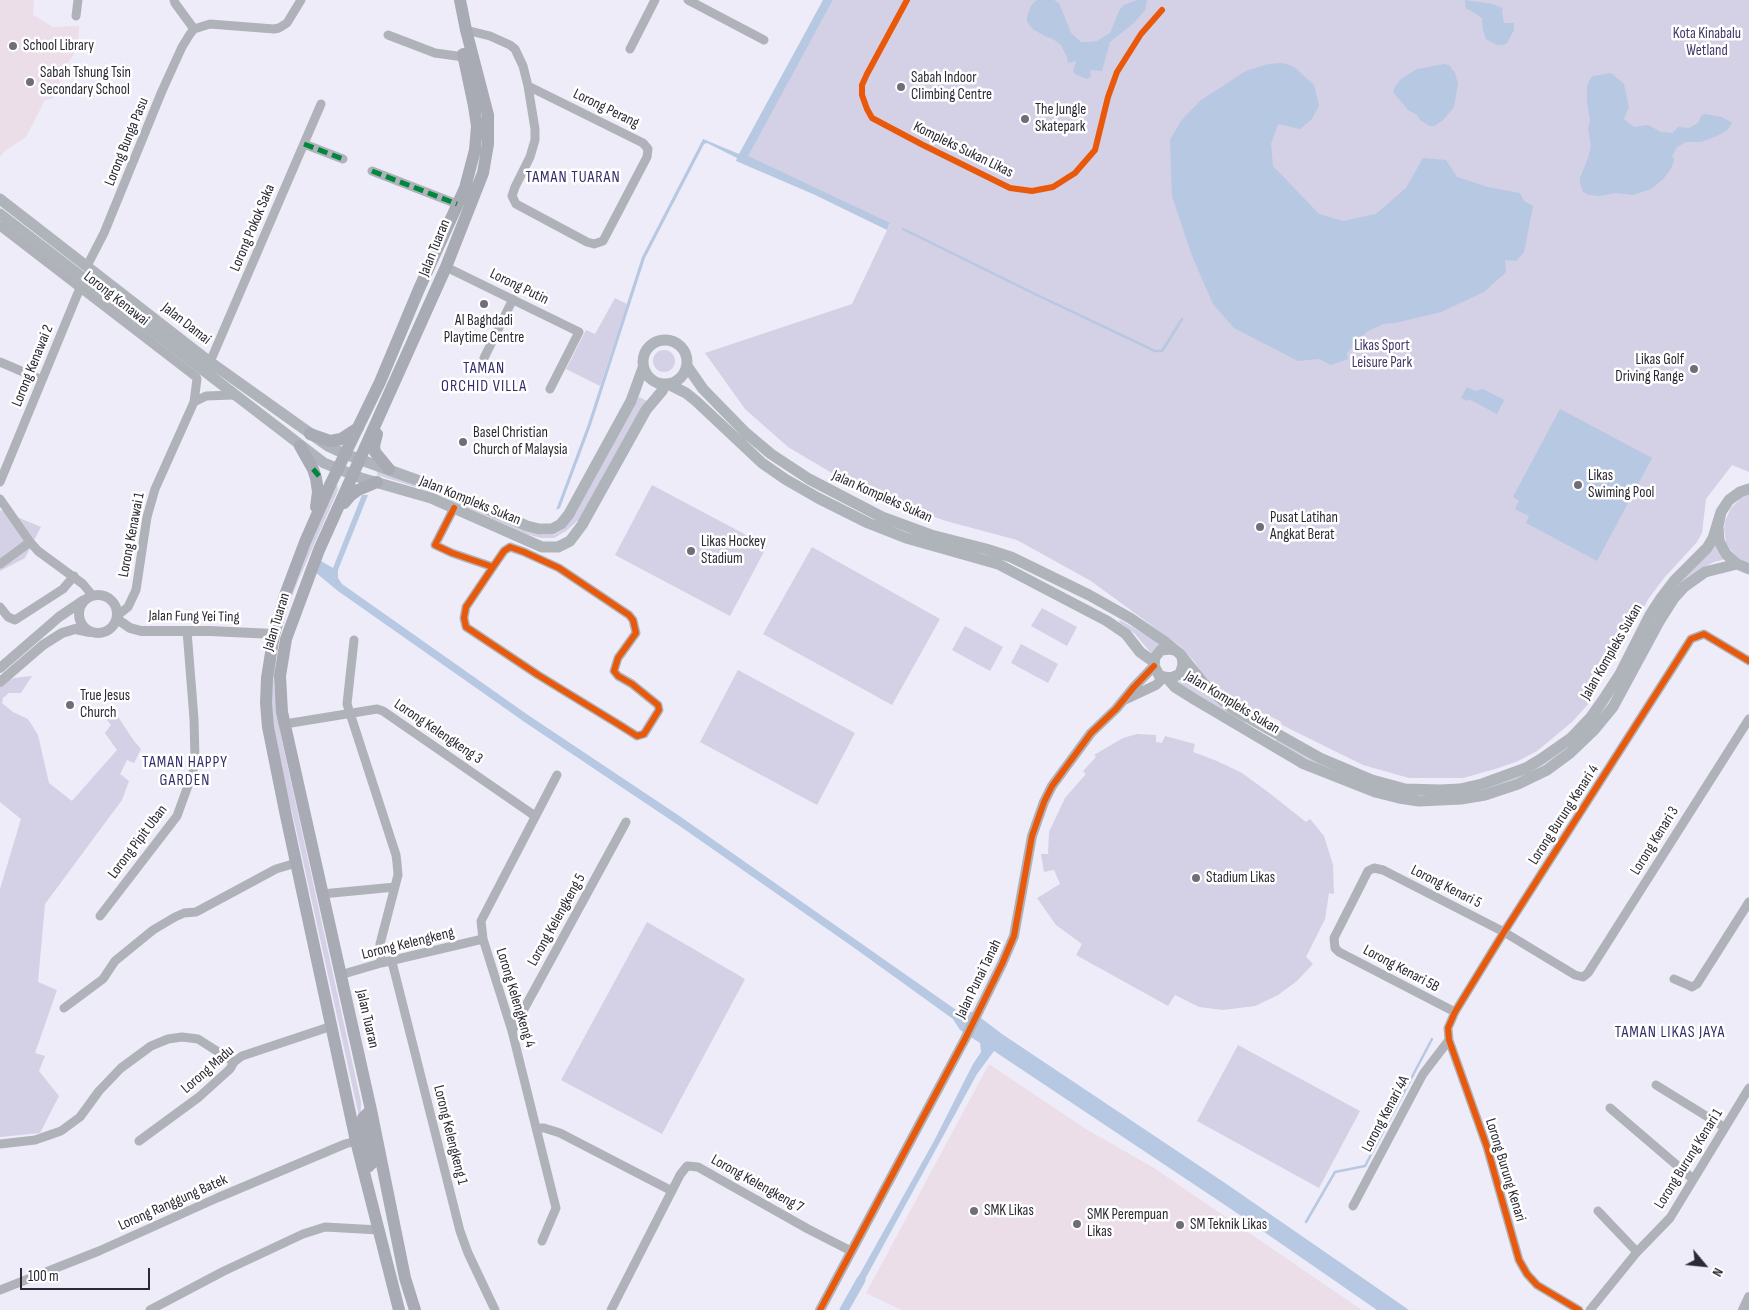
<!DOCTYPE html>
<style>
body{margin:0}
#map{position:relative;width:1749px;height:1310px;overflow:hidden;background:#eeecf8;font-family:"Sofia Sans Condensed",sans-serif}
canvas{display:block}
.north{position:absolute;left:1679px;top:1240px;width:50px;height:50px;-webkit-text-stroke:4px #fff;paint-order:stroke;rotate:118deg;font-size:14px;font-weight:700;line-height:20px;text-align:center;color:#2c2934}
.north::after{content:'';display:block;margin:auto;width:18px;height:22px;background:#2c2934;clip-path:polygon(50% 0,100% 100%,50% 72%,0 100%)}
.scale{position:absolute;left:20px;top:1268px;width:130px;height:22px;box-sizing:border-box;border:2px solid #2c2934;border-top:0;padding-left:6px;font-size:15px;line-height:18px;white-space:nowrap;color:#2c2934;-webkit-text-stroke:4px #fff;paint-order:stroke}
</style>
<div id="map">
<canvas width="1749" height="1310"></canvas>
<div class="north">N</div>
<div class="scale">100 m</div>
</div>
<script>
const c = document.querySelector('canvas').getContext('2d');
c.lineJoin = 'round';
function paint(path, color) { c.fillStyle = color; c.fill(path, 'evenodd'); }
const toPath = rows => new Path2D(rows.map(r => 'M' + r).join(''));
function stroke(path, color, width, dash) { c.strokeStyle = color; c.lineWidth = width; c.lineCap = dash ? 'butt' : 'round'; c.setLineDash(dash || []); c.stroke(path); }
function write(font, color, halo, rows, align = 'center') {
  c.font = font + ' "Sofia Sans Condensed",sans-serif'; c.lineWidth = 5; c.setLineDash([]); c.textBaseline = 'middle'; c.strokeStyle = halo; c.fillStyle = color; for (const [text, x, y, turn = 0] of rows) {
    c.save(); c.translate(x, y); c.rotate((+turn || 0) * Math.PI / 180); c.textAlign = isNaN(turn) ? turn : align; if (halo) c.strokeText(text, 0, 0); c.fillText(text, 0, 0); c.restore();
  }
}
const education = toPath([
 [0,0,34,0,33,15,53,27,79,26,78,47,59,78,61,87,52,99,45,100,26,137,5,151,0,157],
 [989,1064,1086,1129,1154,1168,1362,1310,901,1310,866,1293]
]);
const green = toPath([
 [833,0,1749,0,1749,472,1732,465,1706,499,1702,533,1697,542,1664,578,1649,598,1589,703,1572,722,1537,751,1516,762,1495,769,1463,778,1409,778,1363,765,1282,725,1280,721,1263,713,1256,716,1243,711,1205,679,1194,661,1180,646,1091,581,1017,540,946,521,893,502,832,473,788,447,745,409,705,353,852,304,890,224,747,156],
 [615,298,627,304,600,386,566,369,586,330,595,334],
 '653 361a11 11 0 1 1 22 0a11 11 0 1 1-22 0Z',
 [639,397,647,401,582,517,566,531,554,538,541,538,526,534,425,490,377,475,378,470,426,487,527,532,542,535,554,535,564,529,576,513],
 [337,483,338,490,298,581,287,609,277,647,274,684,281,736,361,1102,361,1116,369,1162,296,829,285,785,271,711,271,665,295,580],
 [652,485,767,546,730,616,615,555],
 [1749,495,1749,564,1739,559,1730,549,1726,543,1724,529,1725,521,1731,508,1741,498],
 [0,510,41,527,25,558,0,571],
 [1716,542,1726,559,1714,562,1701,569,1682,583,1674,591,1658,615,1608,704,1598,718,1586,732,1568,749,1533,772,1486,790,1466,795,1430,796,1396,794,1334,773,1305,759,1275,742,1277,739,1279,739,1319,762,1353,776,1388,789,1402,791,1433,793,1471,791,1528,771,1540,765,1561,750,1591,723,1609,699,1656,612,1669,593,1708,554],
 [812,547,940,619,892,705,763,634],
 [1042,608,1077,627,1067,646,1031,626],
 [1120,620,1144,634,1160,644,1151,653,1135,634,1119,622],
 [965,626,1003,647,990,671,952,650],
 [1021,644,1058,664,1048,683,1011,663],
 [738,670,855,733,817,805,700,742],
 [1188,672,1245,721,1245,723,1177,683,1182,680],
 [32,676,21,693,9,693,3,698,2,703,13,712,28,719,38,735,49,783,72,801,117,750,105,733,111,725,103,715,111,706,134,741,141,749,134,763,127,760,120,774,129,781,122,800,45,904,38,982,57,990,35,1053,45,1056,39,1071,59,1096,40,1133,0,1137,0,889,21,819,0,802,0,684,14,678],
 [1137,734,1156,735,1156,742,1162,743,1165,736,1195,744,1193,752,1217,761,1242,773,1268,792,1306,822,1310,819,1324,836,1333,865,1334,894,1329,893,1325,919,1306,957,1313,964,1297,981,1278,995,1255,1006,1223,1010,1199,1007,1175,995,1168,1006,1076,955,1082,944,1056,925,1037,898,1060,884,1054,870,1044,872,1041,854,1048,854,1049,832,1065,798,1086,774,1083,771,1096,757,1094,755,1123,738],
 [647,922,745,979,662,1134,561,1080],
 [1238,1045,1360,1111,1319,1188,1197,1121]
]);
const water = toPath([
 [823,0,833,0,748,156,890,223,887,230,813,194,736,161,737,158,707,143,704,144,645,258,591,425,560,508,556,510,588,424,642,257,703,139,739,154],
 [1038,0,1054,0,1059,3,1071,33,1081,42,1088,42,1097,41,1110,33,1120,9,1124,5,1137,0,1146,0,1147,2,1145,10,1134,23,1110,42,1102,71,1090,70,1091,77,1087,79,1075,74,1073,70,1076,61,1068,63,1067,57,1061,45,1053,39,1047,37,1034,30,1027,22,1027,17,1031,6,1035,1],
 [1465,0,1492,4,1503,8,1502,12,1504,23,1514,23,1514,30,1507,43,1503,45,1497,45,1486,39,1483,30,1482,18,1470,10,1466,9],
 [1283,63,1294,67,1314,85,1319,106,1311,120,1300,129,1278,124,1271,144,1273,166,1319,214,1343,221,1376,214,1406,188,1423,158,1446,160,1457,177,1488,187,1520,193,1524,201,1533,206,1524,252,1516,261,1505,260,1506,272,1484,292,1441,312,1395,323,1383,324,1366,332,1347,353,1348,359,1331,365,1319,359,1298,361,1234,328,1213,304,1192,256,1172,196,1170,140,1181,121,1201,100,1246,71,1268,64],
 [1444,64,1449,65,1455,73,1458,84,1454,107,1442,121,1434,126,1430,126,1421,121,1417,115,1408,110,1393,92,1394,88,1400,80,1417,69],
 [1611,73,1624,84,1629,107,1624,119,1634,127,1648,125,1661,132,1673,133,1678,127,1689,128,1698,123,1701,116,1705,114,1722,117,1732,123,1727,130,1719,135,1701,142,1686,142,1677,147,1672,156,1674,159,1673,164,1670,170,1663,179,1651,189,1633,195,1616,193,1599,196,1589,195,1583,192,1580,183,1580,178,1588,158,1591,146,1588,128,1590,121,1587,102,1587,87,1589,81,1593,76],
 [1467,387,1475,391,1483,389,1504,400,1497,414,1469,399,1467,401,1461,398],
 [1560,409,1652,458,1597,561,1526,523,1529,516,1515,509,1519,501,1513,497],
 [362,495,368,495,338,570,338,578,342,584,528,715,678,815,959,1012,973,1012,1002,1034,1225,1183,1409,1310,1377,1310,1231,1209,994,1051,977,1074,858,1292,852,1288,934,1141,973,1064,981,1052,980,1043,960,1030,953,1019,853,947,684,829,526,723,338,591,315,572,321,561,333,568]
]);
const stream = toPath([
 [903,229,1035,294,1155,351,1162,351,1182,319],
 [1306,1222,1335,1172,1365,1166,1432,1039]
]);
const canal = toPath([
 [844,1310,861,1280]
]);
const minor = toPath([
 [174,0,175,3,194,29],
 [688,0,764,40],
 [76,16,78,0],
 [466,30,490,36,510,45,515,49,523,66,528,86,535,129,535,140,530,157,515,187,512,196,516,204,587,242,594,244,603,241,647,157,648,149,643,143,528,86],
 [388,35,435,53,464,57],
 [630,49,655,0],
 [304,144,343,159],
 [372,171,457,204],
 [0,226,196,377,197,379,194,402,155,489,147,517,136,590,128,607,118,615],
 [87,266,104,233,162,91,182,47,190,34,194,29,210,24,274,29,279,28,287,23,301,0],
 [446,267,579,332,550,389],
 [484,358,513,299],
 [0,362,42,380],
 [210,362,321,104],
 [194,402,206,396,233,395],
 [0,482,80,288],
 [0,499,30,542,38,551,83,584,92,595],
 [454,508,435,545,452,553,493,567,504,551,510,547,524,552,559,568,629,615,633,620,636,633,618,658,614,671,618,676,632,684,658,705,659,710,644,734,637,736,618,724,538,675,466,627,464,618,466,607,493,567],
 [0,564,30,542],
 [0,607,8,617,15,620,63,589,74,576],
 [354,640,347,704,396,855,397,863,398,875,380,944,381,963],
 [285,724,377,709,383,711,535,816],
 [322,894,395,887],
 [100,916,177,816,193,772,195,760,194,719,187,631],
 [392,962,460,1231,468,1253,495,1310],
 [340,975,381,963,483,939],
 [1674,979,1690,986,1692,987,1697,984,1749,902],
 [64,1008,103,979,115,961,153,930,175,917,184,913,196,912,276,869,296,863],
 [1455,1012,1339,952,1335,948,1334,938,1368,871,1374,868,1383,870,1504,932,1575,975,1583,977,1588,973,1749,719],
 [512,1031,626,822],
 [1656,1085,1724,1127],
 [1610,1108,1693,1179],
 [536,1128,544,1128,560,1133,672,1191],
 [139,1141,199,1097,230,1069,234,1062,242,1056,332,1026],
 [0,1144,35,1140,61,1131,80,1117,99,1091,121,1068,151,1046,168,1039,182,1037,198,1039,234,1062],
 [1353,1206,1423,1074,1449,1040],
 [1598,1211,1637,1252],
 [542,1241,556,1208,512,1031,483,939,481,921,557,775],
 [0,1290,99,1251,217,1198,345,1144,356,1141],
 [150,1310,224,1271,303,1234,325,1227,379,1230],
 [611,1310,680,1175,687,1166,698,1167,808,1229,851,1251],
 [1579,1310,1537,1285,1527,1274,1519,1260,1487,1147,1449,1040,1448,1028,1455,1012,1504,932,1691,639,1704,634,1749,661],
 [1590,1310,1637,1252,1670,1218,1749,1088]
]);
const tertiary = toPath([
 '79 614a19 19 0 1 1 38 0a19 19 0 1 1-38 0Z',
 [117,619,130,628,141,631,210,631,274,634],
 [0,668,59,617,84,600],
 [0,682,43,645,62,633,75,629,90,632],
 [1124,700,1156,685,1164,677],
 [820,1310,965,1039,1002,964,1014,936,1032,836,1044,802,1052,786,1091,733,1116,709,1134,687,1154,666],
 [1743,1310,1749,1297]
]);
const secondary = toPath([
 [0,199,210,362,328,446,345,454,436,487,527,526,539,529,552,529,561,524,569,514,631,401,643,368],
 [0,214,324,463,361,478,431,498,542,547,558,547,570,541,582,525,646,410,662,391,665,384],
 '643 362a22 22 0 1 1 44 0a22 22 0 1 1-44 0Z',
 [687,366,703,389,746,433,771,454,809,479,882,517,931,535,986,549,1011,557,1089,595,1130,618,1164,641,1180,654,1204,684,1233,709,1320,758,1372,780,1405,789,1440,790,1460,789,1482,784,1526,768,1541,759,1571,738,1591,717,1603,700,1620,674,1650,615,1661,598,1674,581,1707,548,1713,538,1721,512],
 [668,384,686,393,696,401,762,463,785,479,818,498,868,523,906,538,998,564,1107,621,1126,634,1140,652,1154,662],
 [1749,489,1740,492,1729,500,1721,512,1718,526,1719,541,1726,554,1737,564,1749,569],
 [1175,650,1170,649,1161,650,1155,657,1154,666,1159,675,1164,677,1171,678,1180,674,1183,665,1182,656],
 [1167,678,1175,687,1194,699,1304,764,1375,792,1399,798,1419,801,1461,799,1485,795,1518,784,1547,770,1570,753,1594,730,1613,707,1660,620,1674,598,1684,587,1705,572,1737,564]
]);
const primary = toPath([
 [310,434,330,441,341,439,358,428],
 [377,434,374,446,375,452,389,469],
 [300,446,313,469,316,478,318,492,316,507],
 [344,503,350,496,358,490,377,482],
 [362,1163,365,1167,368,1167,372,1163,363,1118,371,1110],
 [399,1310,356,1141,286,816,268,727,266,703,267,678,274,634,285,595,305,542,331,483,380,382,419,289,465,188,475,150,477,126,474,106,463,54],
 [415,1310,405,1278,371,1110,282,712,280,676,286,639,319,550,446,267,483,173,488,144,488,115,466,30,460,0]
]);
const quiet = toPath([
 [304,144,343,159],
 [372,171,457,204],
 [313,469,319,476]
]);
const cycleway = toPath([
 [907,0,867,74,862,85,862,95,867,109,872,118,923,145,1010,188,1032,191,1053,187,1075,173,1095,150,1108,97,1117,72,1141,34,1162,10],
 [454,508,435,545,452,553,493,567,504,551,510,547,524,552,559,568,629,615,633,620,636,633,618,658,614,671,618,676,632,684,658,705,659,710,644,734,637,736,618,724,538,675,466,627,464,618,466,607,493,567],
 [820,1310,965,1039,1002,964,1014,936,1032,836,1044,802,1052,786,1091,733,1116,709,1134,687,1154,666],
 [1579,1310,1537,1285,1527,1274,1519,1260,1487,1147,1449,1040,1448,1028,1455,1012,1504,932,1691,639,1704,634,1749,661]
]);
const markers = [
 [13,46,5,"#706d79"],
 [30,82,5,"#706d79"],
 [901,87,5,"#706d79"],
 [1025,119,5,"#706d79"],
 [484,304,5,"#706d79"],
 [1694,369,5,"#706d79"],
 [463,442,5,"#706d79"],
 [1578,485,5,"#706d79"],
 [1260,527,5,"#706d79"],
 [691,551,5,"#706d79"],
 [70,705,5,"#706d79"],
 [1196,878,5,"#706d79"],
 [974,1211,5,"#706d79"],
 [1077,1224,5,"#706d79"],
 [1180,1225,5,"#706d79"]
];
const parkNames = [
 ["Kota Kinabalu",1707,34],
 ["Wetland",1707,51],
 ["Likas Sport",1382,346],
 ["Leisure Park",1382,363]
];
const poiNames = [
 ["School Library",23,46],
 ["Sabah Tshung Tsin",40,73],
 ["Secondary School",40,90],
 ["Sabah Indoor",911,78],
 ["Climbing Centre",911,95],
 ["The Jungle",1035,110],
 ["Skatepark",1035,127],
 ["Al Baghdadi",484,321,"center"],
 ["Playtime Centre",484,338,"center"],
 ["Likas Golf",1684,360,"right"],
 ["Driving Range",1684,377,"right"],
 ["Basel Christian",473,433],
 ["Church of Malaysia",473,450],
 ["Likas",1588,476],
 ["Swiming Pool",1588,493],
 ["Pusat Latihan",1270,518],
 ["Angkat Berat",1270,535],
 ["Likas Hockey",701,542],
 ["Stadium",701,559],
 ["True Jesus",80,696],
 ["Church",80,713],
 ["Stadium Likas",1206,878],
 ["SMK Likas",984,1211],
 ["SMK Perempuan",1087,1215],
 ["Likas",1087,1232],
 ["SM Teknik Likas",1190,1225]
];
const streetNames = [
 ["Lorong Perang",606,109,26],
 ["Lorong Bunga Pasu",127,142,-68],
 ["Kompleks Sukan Likas",963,150,26],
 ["Lorong Pokok Saka",253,228,-67],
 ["Jalan Tuaran",435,248,-68],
 ["Lorong Putin",519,287,26],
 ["Lorong Kenawai",116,299,38],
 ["Jalan Damai",186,324,38],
 ["Lorong Kenawai 2",33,366,-68],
 ["Jalan Kompleks Sukan",882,497,24],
 ["Jalan Kompleks Sukan",470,501,22],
 ["Lorong Kenawai 1",132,535,-79],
 ["Jalan Fung Yei Ting",194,617,1],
 ["Jalan Tuaran",277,622,-73],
 ["Jalan Kompleks Sukan",1612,652,-60],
 ["Jalan Kompleks Sukan",1232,703,31],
 ["Lorong Kelengkeng 3",438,732,34],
 ["Lorong Burung Kenari 4",1564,815,-57],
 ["Lorong Kenari 3",1655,841,-58],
 ["Lorong Pipit Uban",138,842,-53],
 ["Lorong Kenari 5",1446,887,27],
 ["Lorong Kelengkeng 5",557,920,-61],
 ["Lorong Kelengkeng",408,944,-14],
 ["Lorong Kenari 5B",1401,969,28],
 ["Jalan Punai Tanah",979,979,-64],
 ["Lorong Kelengkeng 4",515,998,73],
 ["Jalan Tuaran",367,1019,77],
 ["Lorong Madu",208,1070,-41],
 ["Lorong Kenari 4A",1386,1114,-62],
 ["Lorong Kelengkeng 1",450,1135,76],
 ["Lorong Burung Kenari 1",1689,1159,-58],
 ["Lorong Burung Kenari",1505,1170,73],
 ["Lorong Kelengkeng 7",757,1184,29],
 ["Lorong Ranggung Batek",173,1203,-24]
];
const neighbourhoodNames = [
 ["TAMAN TUARAN",573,178],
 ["TAMAN",484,369],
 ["ORCHID VILLA",484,387],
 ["TAMAN HAPPY",185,763],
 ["GARDEN",185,781],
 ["TAMAN LIKAS JAYA",1670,1033]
];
paint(education, '#ebdee9');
paint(green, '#d4d0e5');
paint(water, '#b7c8e2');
stroke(stream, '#b7c8e2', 2.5);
stroke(canal, '#b7c8e2', 9);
stroke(minor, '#afb3b9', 9);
stroke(tertiary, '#afb3b9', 10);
stroke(secondary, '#afb3ba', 11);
stroke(primary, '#a8abb3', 12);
stroke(quiet, '#00873e', 5, [10, 5]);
stroke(cycleway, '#e8590c', 6);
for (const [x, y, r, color] of markers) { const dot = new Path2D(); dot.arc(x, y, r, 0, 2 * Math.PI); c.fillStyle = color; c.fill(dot); stroke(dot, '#fff', 2); }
write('15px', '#453769', '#fff', parkNames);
write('15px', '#2c2934', '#fff', poiNames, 'left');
write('15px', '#2c2934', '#fff', streetNames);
c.letterSpacing = '1px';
write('16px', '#332f6a', '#fff', neighbourhoodNames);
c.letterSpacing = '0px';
</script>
